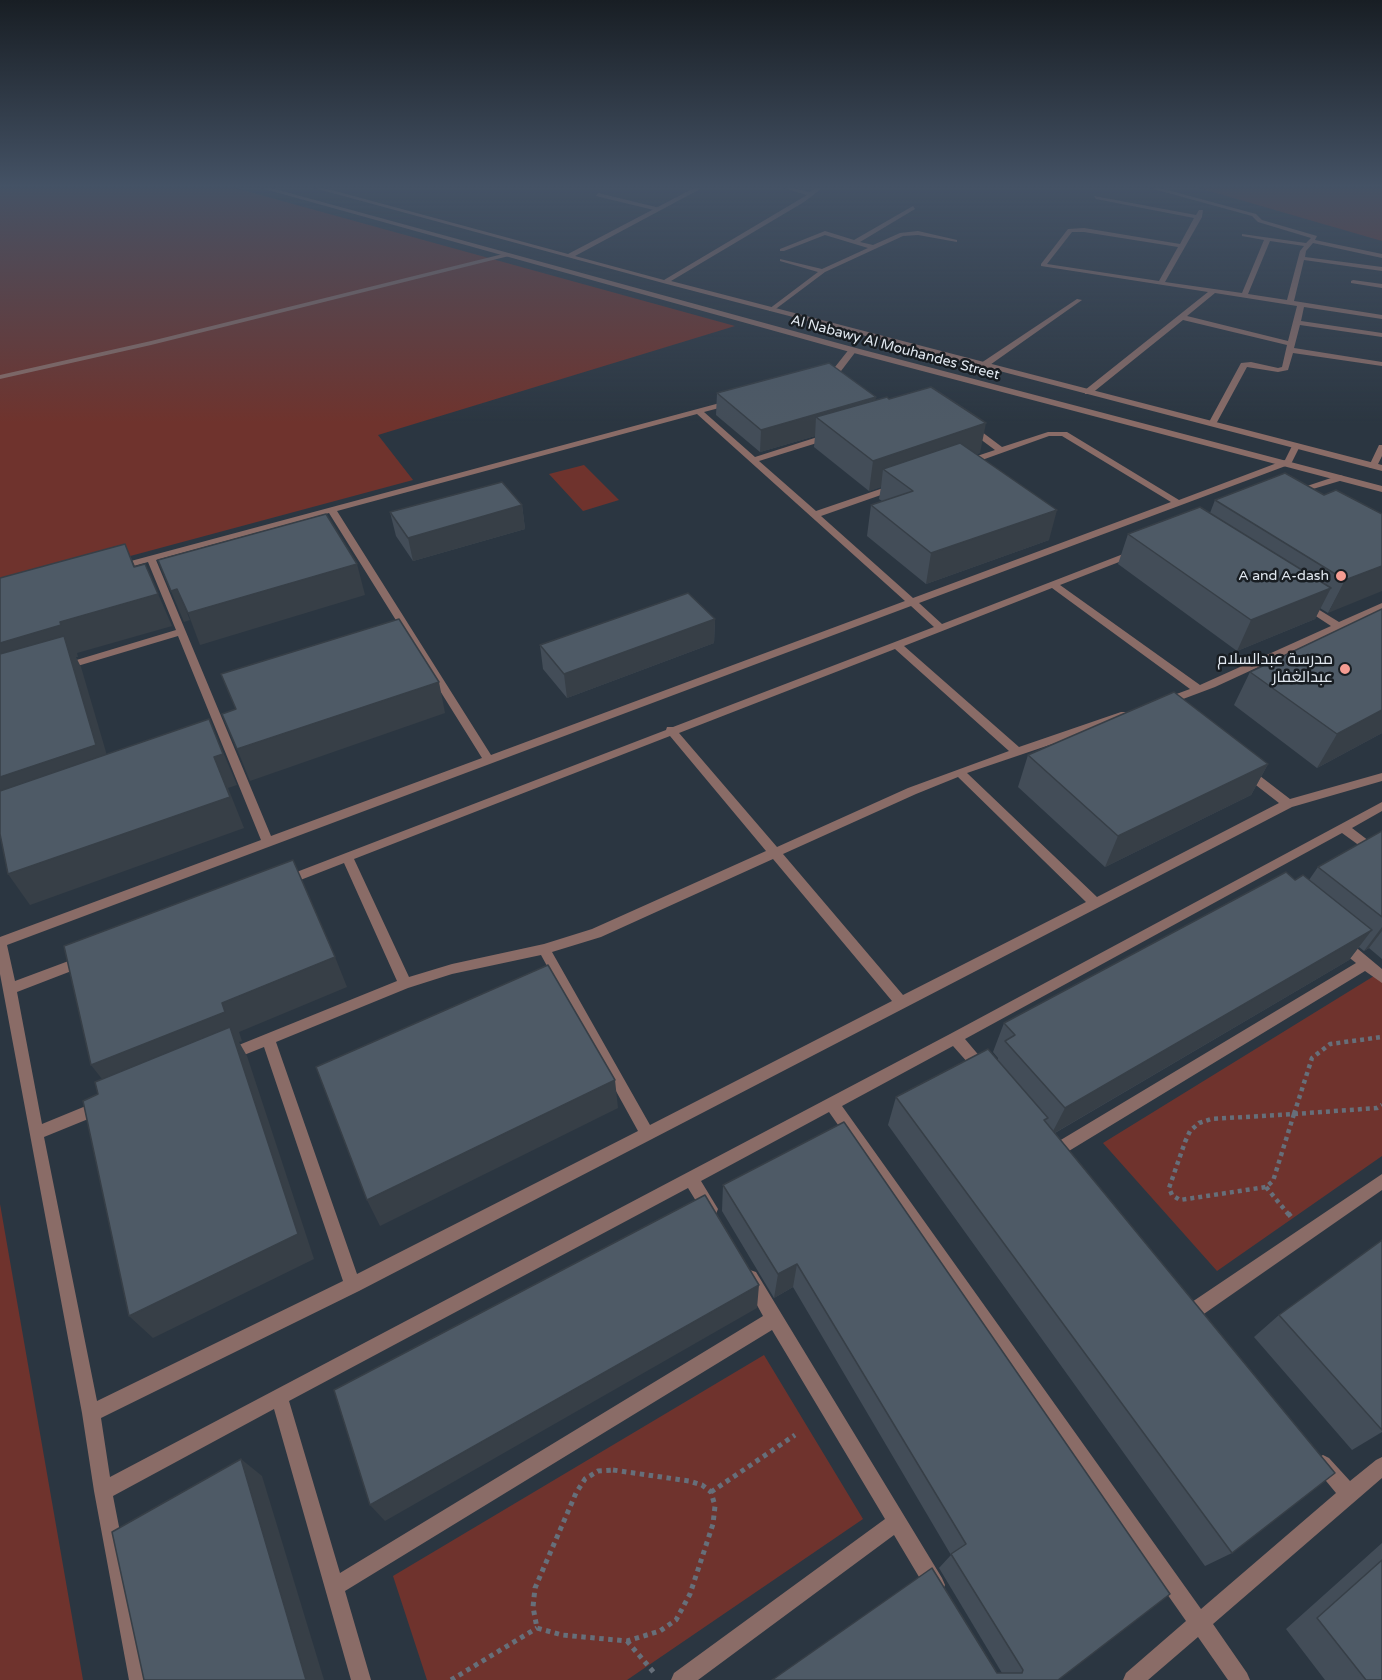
<!DOCTYPE html>
<meta charset="utf-8">
<style>
body{margin:0}
canvas{display:block;background:#2b3641}
</style>
<canvas width="1382" height="1680"></canvas>
<script>
const c = document.querySelector('canvas').getContext('2d');
c.lineJoin = 'round';
function paint(path, color) { c.fillStyle = color; c.fill(path, 'evenodd'); }
const toPath = rows => new Path2D(rows.map(r => 'M' + r).join(''));
function stroke(path, color, width, dash) { c.strokeStyle = color; c.lineWidth = width; c.lineCap = dash ? 'butt' : 'round'; c.setLineDash(dash || []); c.stroke(path); }
function write(font, color, halo, rows, align = 'center') {
  c.font = font + ' "Varela Round",Cairo,sans-serif'; c.lineWidth = 5; c.setLineDash([]); c.textBaseline = 'middle'; c.strokeStyle = halo; c.fillStyle = color; for (const [text, x, y, turn = 0] of rows) {
    c.save(); c.translate(x, y); c.rotate((+turn || 0) * Math.PI / 180); c.textAlign = isNaN(turn) ? turn : align; if (halo) c.strokeText(text, 0, 0); c.fillText(text, 0, 0); c.restore();
  }
}
const green = toPath([
 [0,188,235,188,735,326,378,435,413,480,0,591],
 [1199,188,1382,188,1382,241],
 [584,465,619,500,583,511,549,474],
 [1374,976,1382,982,1382,1156,1217,1271,1103,1143],
 [0,1204,83,1680,0,1680],
 [764,1355,863,1519,627,1680,427,1680,393,1576]
]);
const pathFar1 = toPath([
 [1294,1114,1273,1181,1266,1187,1180,1200,1172,1195,1169,1188,1185,1142,1190,1131,1199,1123,1211,1119,1294,1114],
 [1294,1114,1312,1058,1330,1044,1382,1037],
 [1294,1114,1377,1108,1382,1105],
 [1266,1187,1289,1215]
]);
const path = toPath([
 [1288,1213,1291,1217],
 [613,1470,689,1481,702,1485,711,1492,715,1506,713,1524,690,1594,676,1620,660,1631,627,1641,562,1635,537,1628,533,1607,535,1588,576,1493,585,1479,598,1471,613,1470],
 [711,1492,795,1435],
 [627,1641,656,1675],
 [451,1680,537,1628]
]);
const minor = toPath([
 [1150,188,1160,188,1256,214,1262,220,1317,236,1315,240,1382,254,1382,258,1313,243,1306,251,1305,257,1382,267,1382,271,1304,260,1294,301,1382,315,1382,319,1304,307,1301,321,1382,333,1382,337,1300,325,1294,348,1382,362,1382,366,1293,353,1288,370,1278,372,1247,367,1216,424,1212,426,1208,424,1241,363,1251,362,1278,368,1282,367,1287,345,1183,320,1091,394,1085,394,1085,390,1208,292,1041,266,1041,264,1068,229,1084,228,1180,244,1194,218,1096,199,1094,196,1196,215,1199,210,1203,210,1202,217,1165,282,1242,293,1264,240,1242,236,1242,234,1306,243,1311,238,1258,222,1252,216,1150,188],
 [1072,232,1084,232,1178,247,1159,281,1047,264,1072,232],
 [1270,241,1304,246,1300,251,1287,300,1248,294,1270,241],
 [1215,293,1297,306,1288,341,1187,316,1215,293],
 [598,193,660,208,661,209,658,211,596,196,598,193],
 [913,206,915,209,860,242,873,245,900,233,918,231,957,240,957,242,918,235,903,236,825,272,773,311,769,311,769,309,818,272,780,261,780,259,822,269,868,248,825,235,784,251,780,251,780,249,825,231,854,240,913,206],
 [507,253,509,254,509,256,151,345,0,379,0,375,151,341,507,253],
 [1353,280,1382,284,1382,288,1351,283,1351,281,1353,280],
 [1077,299,1082,300,987,367,981,367,981,363,1077,299],
 [850,348,857,350,841,371,826,378,820,378,820,374,835,367,850,348],
 [731,400,735,402,734,404,704,412,755,457,827,434,833,434,833,438,759,461,816,511,892,485,898,485,898,489,821,516,913,598,1171,502,1062,436,1049,436,968,465,962,465,962,461,995,450,968,430,968,426,974,426,1002,447,1048,432,1067,432,1179,500,1285,460,1293,444,1299,444,1300,446,1291,464,919,603,942,624,1131,551,1137,551,1137,555,1060,585,1200,685,1331,626,1302,607,1302,603,1308,603,1339,622,1382,603,1382,610,1215,687,1167,705,1163,703,1162,701,1163,699,1190,689,1052,588,904,646,1019,747,1121,712,1129,712,1130,715,1129,718,967,773,1097,897,1279,803,1243,775,1241,772,1243,769,1251,769,1290,799,1382,773,1382,781,1292,807,359,1291,101,1418,110,1477,950,1034,1382,802,1382,811,1352,828,1382,851,1382,862,1342,833,965,1039,987,1065,989,1069,987,1073,982,1075,977,1073,953,1046,842,1106,1201,1609,1336,1493,1317,1470,1314,1464,1317,1458,1323,1455,1329,1458,1350,1481,1376,1460,1382,1457,1382,1478,1213,1624,1247,1673,1250,1680,1228,1680,1198,1637,1148,1680,1123,1680,1126,1673,1186,1621,829,1112,701,1181,718,1209,716,1214,710,1217,704,1214,688,1188,289,1401,340,1573,763,1316,742,1278,744,1272,750,1270,756,1272,942,1578,945,1585,942,1592,935,1595,928,1592,894,1535,698,1680,671,1680,674,1673,885,1519,772,1330,345,1591,371,1680,351,1680,274,1409,113,1496,149,1680,129,1680,94,1491,82,1413,0,974,0,937,261,840,178,636,64,670,59,667,60,665,176,630,148,562,119,570,116,569,116,565,731,400],
 [697,414,905,601,491,755,337,511,697,414],
 [329,513,482,758,271,836,156,560,329,513],
 [911,606,934,627,673,727,667,727,666,730,281,878,279,881,281,884,285,886,344,863,397,981,224,1051,222,1055,224,1059,229,1061,264,1047,343,1281,97,1401,44,1137,103,1113,105,1108,103,1103,98,1101,42,1124,17,992,87,965,89,961,87,957,82,956,15,981,7,945,911,606],
 [895,649,1009,751,908,788,777,847,679,733,895,649],
 [670,736,766,851,592,929,544,944,452,964,409,977,354,859,670,736],
 [958,777,1086,902,903,995,783,854,916,794,958,777],
 [773,859,892,1001,650,1125,552,952,601,937,773,859],
 [541,955,638,1131,357,1274,276,1042,408,988,452,974,541,955],
 [1379,445,1382,445,1382,456,1376,468,1370,468,1369,466,1379,445],
 [1340,475,1343,476,1343,480,1296,494,1292,491,1340,475],
 [1341,938,1346,939,1382,969,1382,983,1365,971,1059,1157,1054,1159,1049,1157,1046,1152,1049,1147,1356,963,1336,947,1334,943,1336,939,1341,938],
 [1382,1174,1382,1190,1198,1318,1192,1320,1186,1318,1184,1312,1186,1306,1382,1174]
]);
const tertiary = toPath([
 [261,188,271,188,856,348,1382,486,1382,492,850,352,261,188],
 [314,188,324,188,568,254,694,188,702,188,575,256,664,280,807,195,783,188,794,188,810,192,815,188,822,188,804,202,671,281,1382,465,1382,471,663,283,314,188]
]);
const wall = toPath([
 [717,393,876,400,980,453,976,454,1049,540,926,584,867,536,871,505,882,501,879,499,881,487,869,491,814,447,815,436,760,452,716,415],
 [1324,495,1382,514,1328,613,1320,608,1315,619,1237,651,1118,564,1128,534,1210,513,1215,500],
 [522,505,525,529,413,561,396,536,390,512],
 [1382,609,1382,733,1317,768,1234,705,1250,672],
 [715,619,714,643,567,698,543,669,540,645],
 [1028,755,1268,764,1251,795,1105,867,1018,787],
 [1382,831,1382,959,1369,948,1364,951,1359,947,1349,960,1055,1133,1232,1553,1205,1566,888,1125,896,1097,998,1060,998,1058,993,1052,1004,1023,1295,880,1309,880,1318,867],
 [844,1122,1058,1680,997,1673,1002,1673,939,1568,951,1555,793,1287,774,1298,722,1211,723,1185],
 [1382,1240,1382,1432,1352,1450,1254,1337,1279,1315],
 [1382,1543,1382,1680,1325,1680,1286,1629]
]);
const shadedWall = toPath([
 [876,397,873,419,816,417,815,436,760,452,761,430],
 [986,423,980,453,899,480,883,469,881,487,869,491,873,461],
 [522,505,525,529,413,561,408,538],
 [1057,510,1049,540,926,584,931,553],
 [125,544,139,575,145,564,172,626,77,653,78,657,76,657,81,667,113,776,0,800,0,643,60,622],
 [357,564,365,595,200,645,188,613],
 [1382,566,1382,591,1328,613,1345,580],
 [1331,588,1315,619,1237,651,1251,620],
 [177,589,190,620,184,622,171,591],
 [715,619,714,643,567,698,564,674],
 [439,682,445,713,250,781,237,749],
 [1382,710,1382,733,1317,768,1337,734],
 [209,719,237,785,228,788,244,828,30,905,8,874,214,757],
 [1268,764,1251,795,1105,867,1118,836],
 [1382,927,1382,931,1369,948,1364,951],
 [1372,930,1349,960,1051,1135,1065,1108],
 [335,957,347,987,239,1032,242,1041,239,1042,247,1056,314,1259,153,1338,129,1316,113,1093,91,1065,222,1003],
 [615,1080,618,1108,380,1226,367,1200],
 [797,1264,793,1287,774,1298,778,1274],
 [759,1285,757,1308,385,1521,370,1505],
 [241,1459,262,1476,324,1680,306,1680]
]);
const building = toPath([
 [829,363,876,397,761,430,717,393,829,363],
 [931,387,986,423,873,461,816,417,887,397,889,399,931,387],
 [960,443,1057,510,931,553,871,505,913,491,883,469,960,443],
 [1285,473,1324,495,1336,490,1382,514,1382,566,1345,580,1215,500,1285,473],
 [502,482,522,505,408,538,390,512,502,482],
 [1200,507,1331,588,1251,620,1128,534,1200,507],
 [326,514,357,564,188,613,177,589,171,591,158,560,326,514],
 [125,544,134,567,145,564,158,594,60,622,61,625,0,643,0,578,125,544],
 [688,593,715,619,564,674,540,645,688,593],
 [1382,609,1382,710,1337,734,1250,672,1382,609],
 [399,619,439,682,237,749,222,714,236,709,221,674,399,619],
 [64,636,96,745,0,777,0,654,64,636],
 [1174,692,1268,764,1118,836,1028,755,1174,692],
 [209,719,223,754,214,757,230,797,8,874,0,834,0,791,209,719],
 [1382,831,1382,917,1318,867,1382,831],
 [293,860,335,957,222,1003,225,1012,91,1065,64,946,293,860],
 [1286,872,1295,880,1303,875,1372,930,1065,1108,1005,1041,1015,1035,1004,1023,1286,872],
 [548,965,615,1080,367,1200,316,1067,548,965],
 [230,1027,298,1234,129,1316,83,1101,98,1094,95,1082,230,1027],
 [988,1049,1048,1118,1044,1120,1335,1473,1232,1553,896,1097,988,1049],
 [844,1122,1170,1594,1058,1680,772,1680,932,1568,997,1673,1022,1673,1023,1670,951,1554,966,1544,797,1264,778,1274,723,1185,844,1122],
 [705,1195,759,1285,370,1505,334,1390,705,1195],
 [1382,1240,1382,1430,1279,1315,1382,1240],
 [241,1459,306,1680,144,1680,112,1532,241,1459],
 [1382,1560,1382,1680,1366,1680,1317,1618,1382,1560]
]);
const markers = [
 [1341,576,6,"#f59c92"],
 [1345,669,6,"#f59c92"]
];
const farStreetnames = [
 ["Al Nabawy Al Mouhandes Street",895,348,15]
];
const farPoinames = [
 ["A and A-dash",1329,576]
];
const poiNames = [
 ["مدرسة عبدالسلام",1333,660],
 ["عبدالغفار",1333,678]
];
paint(green, '#6f332d');
stroke(pathFar1, '#666f7a', 4.5, [4, 4]);
stroke(path, '#666f7a', 5, [4.5, 4.5]);
paint(minor, '#8a6c67');
paint(tertiary, '#8a6c67');
paint(wall, '#434d58');
paint(shadedWall, '#373f47');
paint(building, '#4e5a66');
stroke(building, '#373f47', 1.5);
const sky = c.createLinearGradient(0, 0, 0, 423);
sky.addColorStop(0, '#181e24');
sky.addColorStop(0.44, '#445265');
sky.addColorStop(1, '#44526500');
c.fillStyle = sky;
c.fillRect(0, 0, 1382, 423);
for (const [x, y, r, color] of markers) { const dot = new Path2D(); dot.arc(x, y, r, 0, 2 * Math.PI); c.fillStyle = color; c.fill(dot); stroke(dot, '#181d22', 2); }
write('14px', '#e2e9f1', '#181d22', farStreetnames);
write('14px', '#e2e9f1', '#181d22', farPoinames, 'right');
write('16px', '#e2e9f1', '#181d22', poiNames, 'right');
</script>
